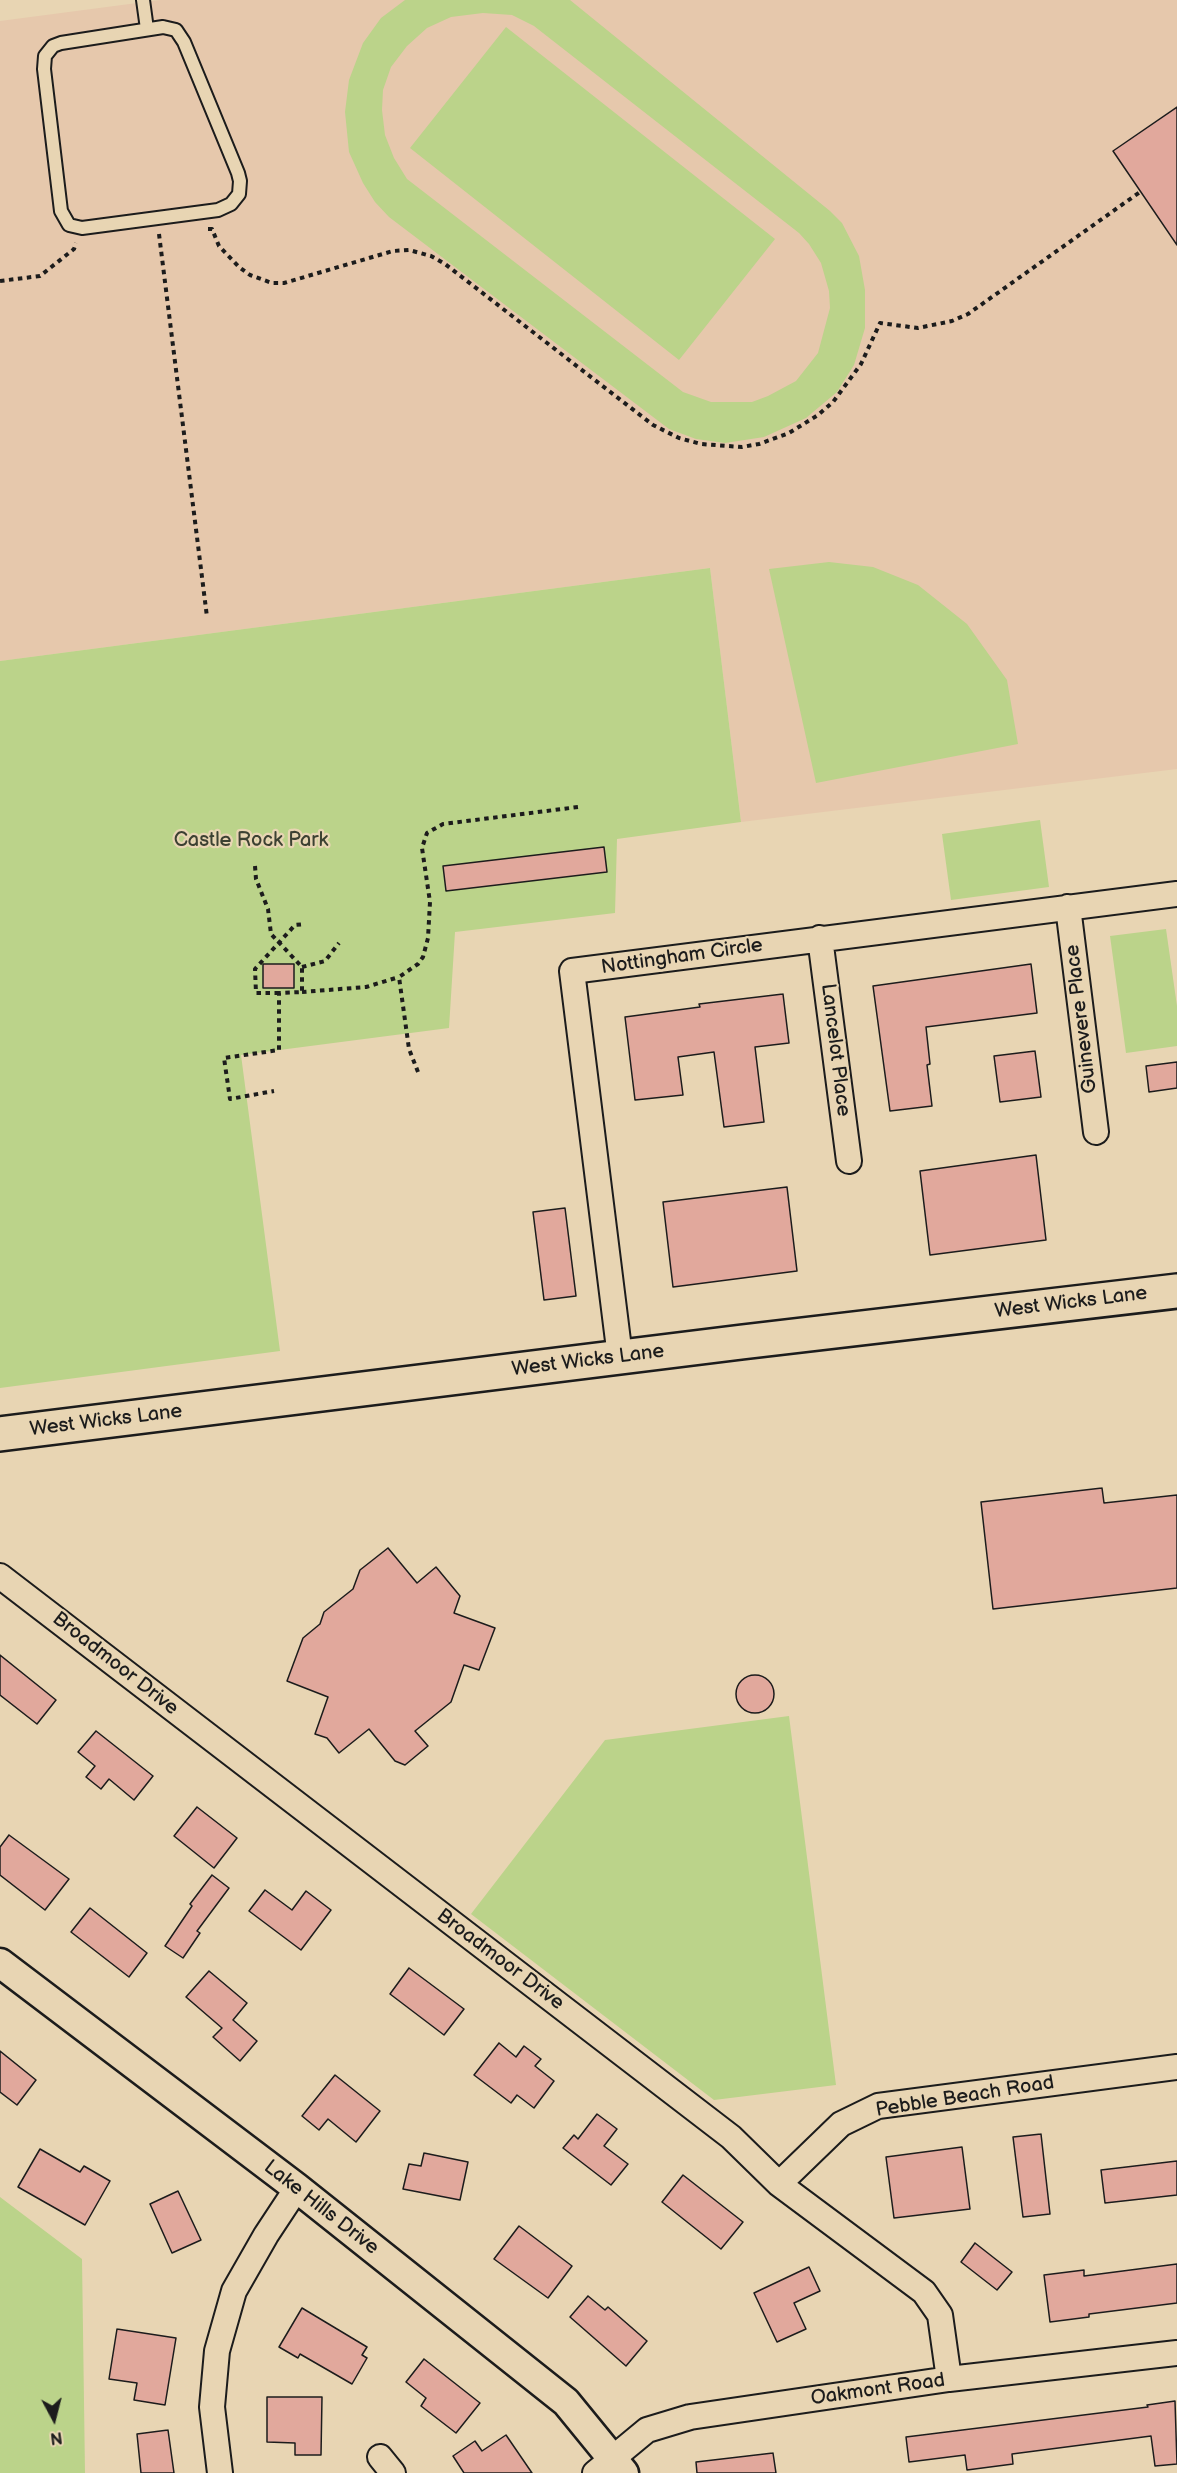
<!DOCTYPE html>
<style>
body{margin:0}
#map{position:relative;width:1177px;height:2473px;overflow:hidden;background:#e8d5b3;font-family:"Balsamiq Sans",sans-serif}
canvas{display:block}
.north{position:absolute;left:24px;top:2389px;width:60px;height:60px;-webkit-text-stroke:4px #e8d5b3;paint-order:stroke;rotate:173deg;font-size:16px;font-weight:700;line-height:24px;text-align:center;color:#1c1c1c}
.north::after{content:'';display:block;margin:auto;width:21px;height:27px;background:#1c1c1c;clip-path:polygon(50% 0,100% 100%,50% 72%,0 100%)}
</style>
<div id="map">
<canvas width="1177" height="2473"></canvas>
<div class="north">N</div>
</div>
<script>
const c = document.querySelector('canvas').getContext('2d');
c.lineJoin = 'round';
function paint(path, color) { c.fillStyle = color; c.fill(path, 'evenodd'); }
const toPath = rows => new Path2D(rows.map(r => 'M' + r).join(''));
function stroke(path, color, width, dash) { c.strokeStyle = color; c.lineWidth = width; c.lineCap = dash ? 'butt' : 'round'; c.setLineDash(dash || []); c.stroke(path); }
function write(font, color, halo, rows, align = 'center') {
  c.font = font + ' "Balsamiq Sans",sans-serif'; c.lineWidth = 4.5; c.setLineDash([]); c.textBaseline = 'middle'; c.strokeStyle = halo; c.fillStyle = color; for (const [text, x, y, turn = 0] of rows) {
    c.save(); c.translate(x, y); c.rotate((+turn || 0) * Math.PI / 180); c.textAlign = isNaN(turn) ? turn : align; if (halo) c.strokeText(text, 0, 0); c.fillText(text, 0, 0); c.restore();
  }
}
const built = toPath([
 [160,0,1177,0,1177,769,741,822,710,568,0,661,0,21]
]);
const green = toPath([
 [405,0,570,0,830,211,842,223,859,256,865,290,865,328,854,365,837,392,806,418,764,437,725,443,696,439,669,429,389,217,375,202,363,183,349,152,345,112,349,80,363,43,381,18],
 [483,13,512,15,534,26,799,233,809,244,821,263,829,291,830,308,818,353,796,381,768,396,752,402,711,402,683,392,407,179,394,158,385,135,382,110,383,90,391,67,407,46,427,28,451,17],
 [506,27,775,239,679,360,410,148],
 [829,562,873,567,918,585,967,624,1007,680,1018,744,816,783,769,569],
 [710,568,741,822,617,839,615,913,455,932,449,1028,241,1055,280,1351,0,1388,0,661],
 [1040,820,1049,887,951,900,942,834],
 [1166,929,1177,1006,1177,1046,1126,1053,1110,936],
 [789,1716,836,2085,714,2100,471,1914,605,1740],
 [0,2197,82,2259,85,2473,0,2473]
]);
const building = toPath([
 [1177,107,1177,245,1113,151,1177,107],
 [604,847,607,872,446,891,443,866,604,847],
 [263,964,294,964,294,988,263,988,263,964],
 [1031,964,1037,1013,926,1027,930,1064,927,1065,932,1106,890,1111,873,986,1031,964],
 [783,994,789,1043,755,1047,764,1122,724,1127,714,1052,678,1057,683,1095,635,1100,625,1017,700,1007,699,1004,783,994],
 [1035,1051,1041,1097,1000,1102,994,1056,1035,1051],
 [1177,1062,1177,1088,1149,1092,1146,1066,1177,1062],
 [1036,1155,1046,1240,930,1255,920,1171,1036,1155],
 [787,1187,797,1271,673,1287,663,1202,787,1187],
 [565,1208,576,1296,544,1300,533,1212,565,1208],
 [1102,1488,1104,1503,1177,1495,1177,1588,993,1609,981,1502,1102,1488],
 [388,1548,417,1583,436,1567,460,1596,454,1613,495,1628,479,1670,464,1665,451,1702,415,1731,428,1746,405,1765,395,1761,369,1729,339,1753,327,1738,315,1734,328,1697,287,1681,303,1638,320,1624,324,1612,353,1589,360,1570,388,1548],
 [0,1655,56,1700,37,1724,0,1695,0,1655],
 '736 1694a19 19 0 1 1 38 0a19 19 0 1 1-38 0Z',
 [96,1731,153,1776,134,1800,109,1779,101,1789,86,1777,95,1766,78,1752,96,1731],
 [197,1807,237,1838,214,1868,174,1836,197,1807],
 [9,1835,69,1879,45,1910,0,1875,0,1847,9,1835],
 [212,1875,229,1888,197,1931,200,1933,183,1958,165,1946,192,1906,190,1904,212,1875],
 [265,1890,292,1910,306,1891,331,1910,301,1950,249,1911,265,1890],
 [90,1908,147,1953,129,1977,71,1932,90,1908],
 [409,1968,464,2009,444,2035,390,1994,409,1968],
 [209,1971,247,2003,233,2020,257,2041,240,2061,213,2037,222,2028,186,1997,209,1971],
 [499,2043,516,2057,524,2046,541,2059,535,2066,554,2081,534,2108,517,2095,511,2103,474,2075,499,2043],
 [0,2051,36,2080,17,2105,0,2092,0,2051],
 [335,2075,380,2111,356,2142,328,2119,319,2130,302,2116,335,2075],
 [597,2114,617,2129,604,2146,628,2164,611,2185,563,2148,574,2135,578,2139,597,2114],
 [1041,2134,1050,2214,1023,2217,1013,2137,1041,2134],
 [962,2147,970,2209,894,2218,886,2157,962,2147],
 [40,2149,80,2172,84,2166,110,2181,85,2225,18,2187,40,2149],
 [424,2153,468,2162,460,2200,403,2189,409,2164,421,2166,424,2153],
 [1177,2161,1177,2195,1105,2203,1101,2170,1177,2161],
 [683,2175,743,2222,721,2249,662,2202,683,2175],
 [178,2191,201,2240,172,2253,150,2204,178,2191],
 [519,2226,572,2266,548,2298,494,2259,519,2226],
 [975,2243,1012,2272,997,2290,961,2262,975,2243],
 [1177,2264,1177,2303,1089,2314,1089,2317,1050,2322,1044,2275,1084,2270,1084,2276,1177,2264],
 [809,2267,820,2291,794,2303,806,2329,777,2342,754,2293,809,2267],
 [588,2296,605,2310,608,2307,647,2341,626,2366,570,2317,588,2296],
 [302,2308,367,2347,362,2355,367,2358,352,2384,300,2354,298,2358,279,2347,302,2308],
 [117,2329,176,2338,165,2405,134,2400,137,2383,109,2379,117,2329],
 [424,2359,480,2403,456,2433,421,2406,426,2398,406,2382,424,2359],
 [267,2397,322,2397,321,2455,295,2455,295,2443,267,2442,267,2397],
 [1175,2401,1177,2464,1155,2466,1151,2436,1012,2454,1013,2464,967,2470,965,2455,909,2462,906,2437,1148,2407,1147,2405,1175,2401],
 [168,2430,174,2473,141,2473,137,2434,168,2430],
 [506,2435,532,2473,464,2473,453,2456,475,2441,482,2451,506,2435],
 [773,2453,776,2473,697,2473,696,2462,773,2453]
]);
const path = toPath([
 [208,229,212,229,219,246,239,267,250,275,272,283,284,283,393,251,409,250,431,256,445,264,653,425,679,438,701,444,742,447,759,444,789,433,818,415,833,402,861,364,880,323,918,328,952,321,968,314,1140,192],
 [159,234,207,617],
 [0,281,40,276,74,249,76,243],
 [255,866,256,879,268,909,271,934,302,967,302,992,279,993,279,1050,224,1058,230,1099,274,1091],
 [302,967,325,961,339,943],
 [302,992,366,987,399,977],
 [279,993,256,993,255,969,295,925,305,924],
 [418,1072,409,1049,399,977,418,964,423,957,428,938,430,902,422,848,427,833,443,824,578,807]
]);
const service = toPath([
 [143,0,147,29],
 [163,27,176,30,184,42,238,173,240,181,239,194,231,204,218,210,82,228,69,225,61,211,44,69,45,56,53,46,61,43,163,27]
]);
const minor = toPath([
 [1068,907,1096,1132],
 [820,938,849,1161],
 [620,1357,572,971,1177,894],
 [0,1576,731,2137,779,2184,924,2292,940,2315,949,2379],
 [779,2184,841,2124,878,2106,1177,2067],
 [380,2457,393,2473],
 [220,2473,212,2407,217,2351,234,2291,266,2235,297,2188],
 [595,2473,647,2430,690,2417,949,2379,1177,2353]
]);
const tertiary = toPath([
 [0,1963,297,2188,566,2402,624,2473]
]);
const secondary = toPath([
 [0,1434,742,1342,1177,1291]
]);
const parkNames = [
 ["Castle Rock Park",251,841]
];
const streetNames = [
 ["Nottingham Circle",682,957,-8],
 ["Guinevere Place",1082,1019,-97],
 ["Lancelot Place",835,1050,83],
 ["West Wicks Lane",1071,1303,-7],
 ["West Wicks Lane",588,1361,-7],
 ["West Wicks Lane",106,1421,-7],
 ["Broadmoor Drive",115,1664,38],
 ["Broadmoor Drive",500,1960,37],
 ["Pebble Beach Road",965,2097,-9],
 ["Lake Hills Drive",321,2208,38],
 ["Oakmont Road",878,2390,-8]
];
paint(built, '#e6c8ac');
paint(green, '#bbd38a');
paint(building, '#e1a89c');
stroke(building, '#1c1c1c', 1.5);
stroke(service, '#1c1c1c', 16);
stroke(minor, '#1c1c1c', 28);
stroke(tertiary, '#1c1c1c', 33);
stroke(secondary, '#1c1c1c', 38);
stroke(path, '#1c1c1c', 4, [4.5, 4.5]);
stroke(service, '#e8d5b3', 12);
stroke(minor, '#e8d5b3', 24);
stroke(tertiary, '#e8d5b3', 28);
stroke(secondary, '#e8d5b3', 33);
write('20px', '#3c4132', '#e8d5b3', parkNames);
write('20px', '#1c1c1c', '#e8d5b3', streetNames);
</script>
